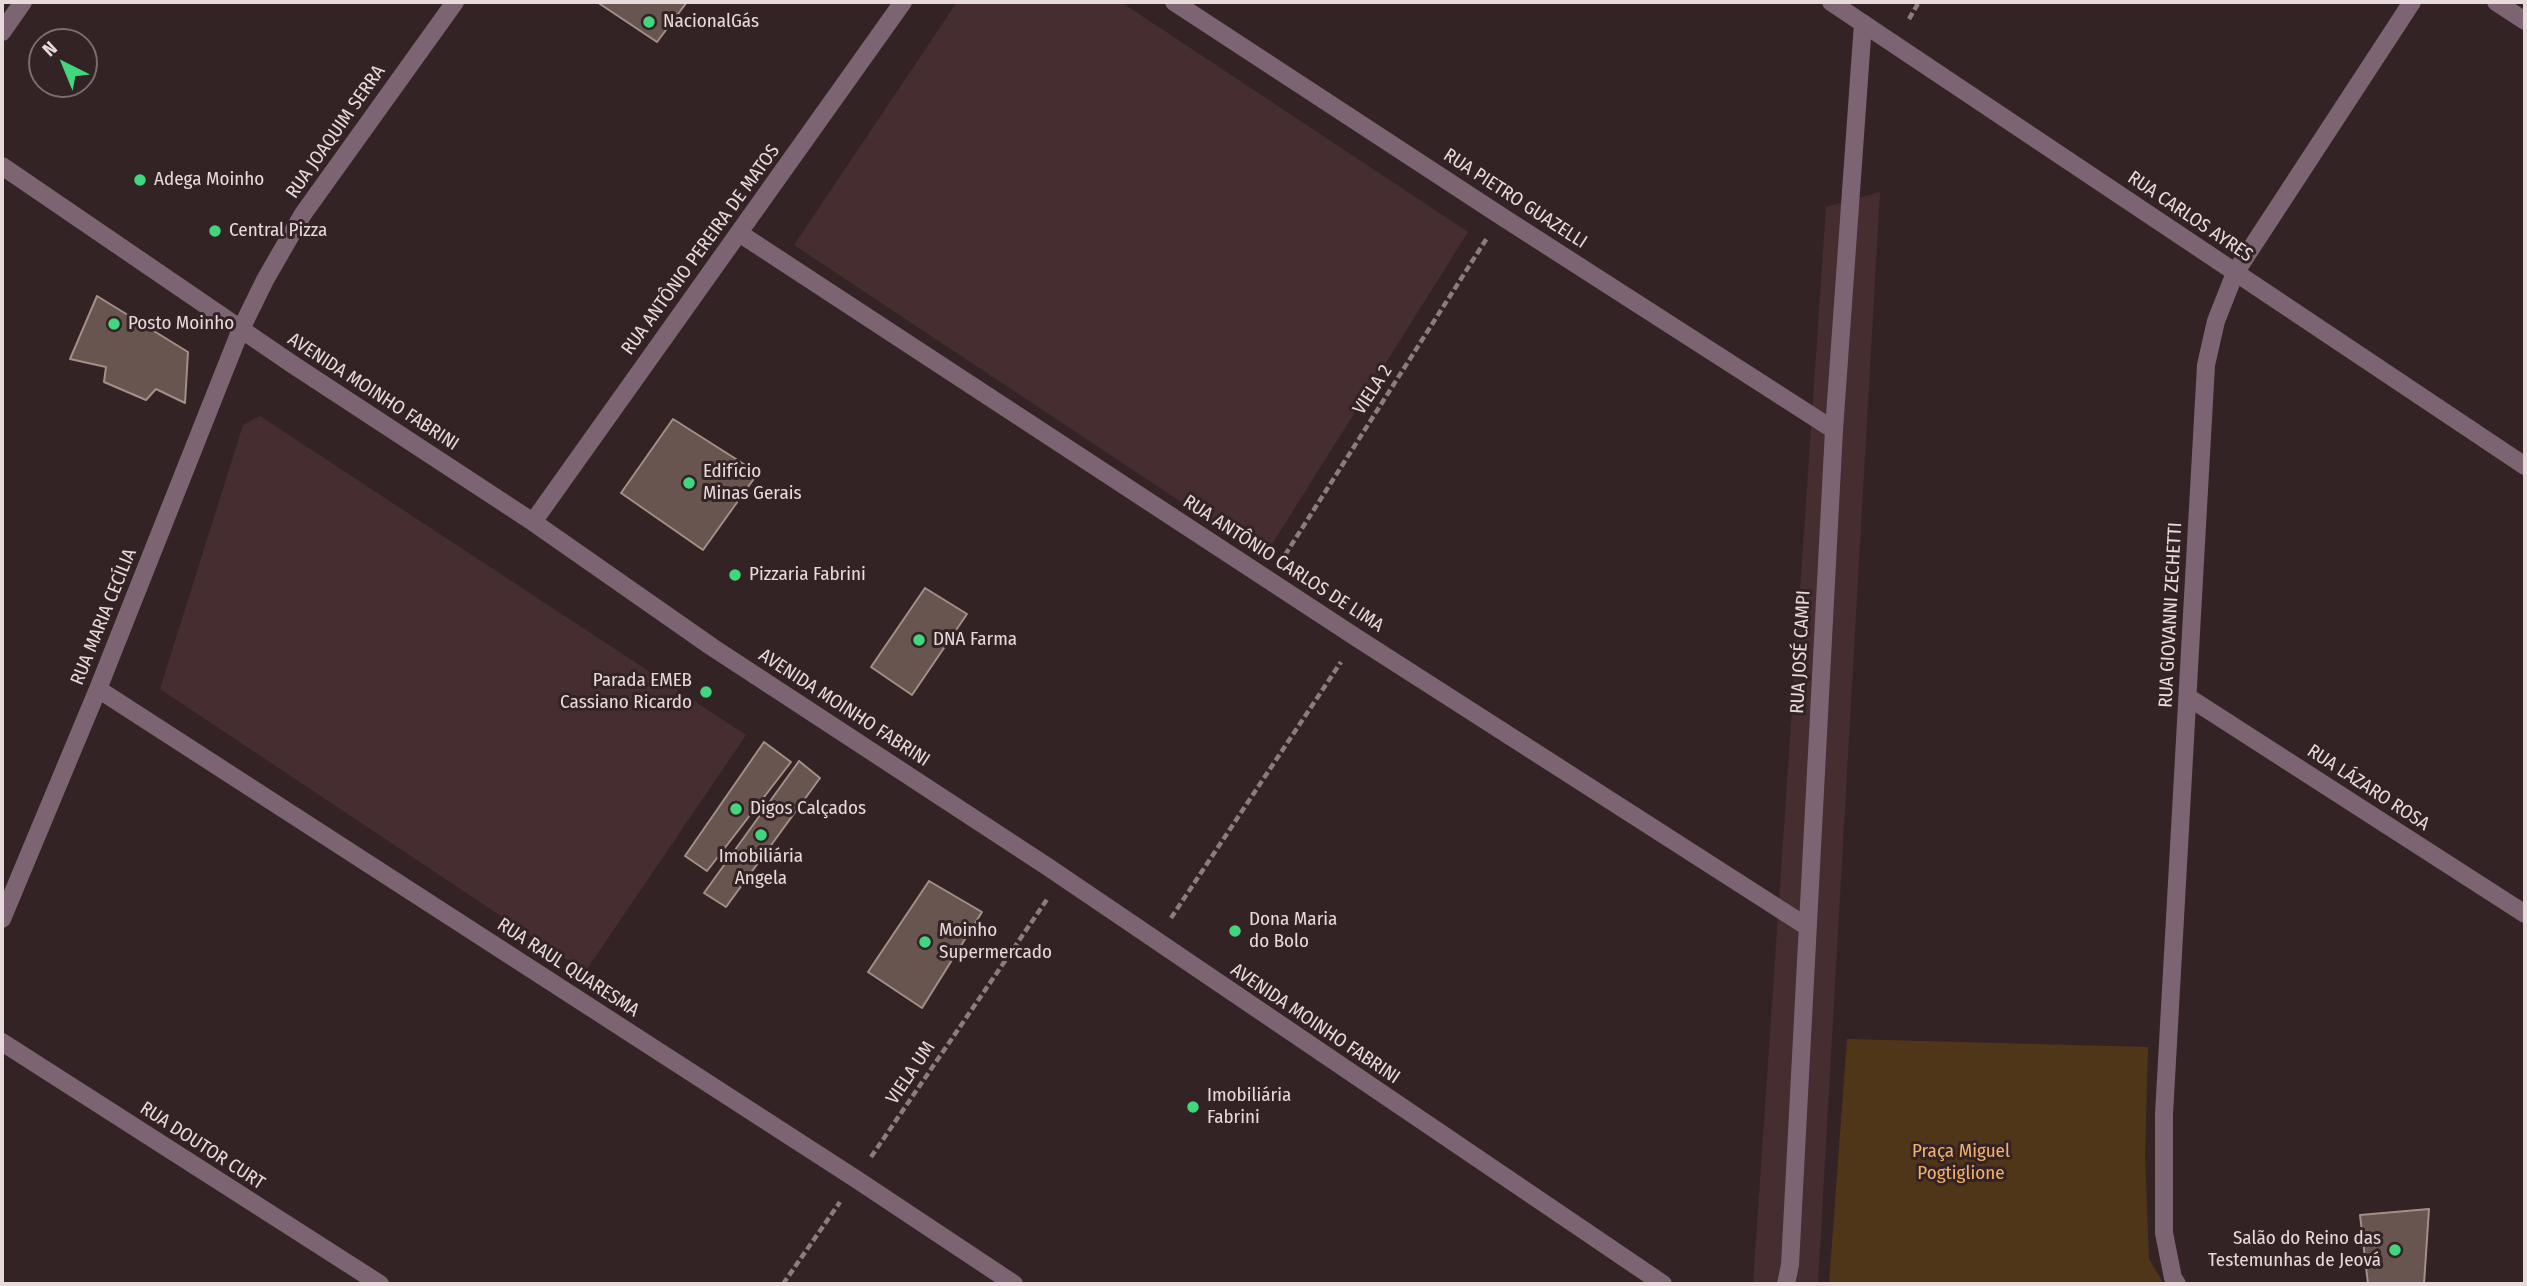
<!DOCTYPE html>
<meta charset="utf-8">
<style>
body{margin:0}
#map{position:relative;width:2527px;height:1286px;overflow:hidden;background:#342325;font-family:"Fira Sans Condensed",sans-serif}
canvas{display:block}
.frame{position:absolute;inset:0;border:4px solid #e7dadb;pointer-events:none}
.north{position:absolute;left:28px;top:28px;width:70px;height:70px;box-sizing:border-box;background:#342325;border:2px solid #7c6c6e;border-radius:50%;rotate:317deg;font-size:19px;font-weight:700;line-height:28px;text-align:center;color:#e7dadb}
.north::after{content:'';display:block;margin:auto;width:24px;height:32px;background:#41d77c;clip-path:polygon(50% 0,100% 100%,50% 72%,0 100%)}
</style>
<div id="map">
<canvas width="2527" height="1286"></canvas>
<div class="frame"></div>
<div class="north">N</div>
</div>
<script>
const c = document.querySelector('canvas').getContext('2d');
c.lineJoin = 'round';
function paint(path, color) { c.fillStyle = color; c.fill(path, 'evenodd'); }
const toPath = rows => new Path2D(rows.map(r => 'M' + r).join(''));
function stroke(path, color, width, dash) { c.strokeStyle = color; c.lineWidth = width; c.lineCap = dash ? 'butt' : 'round'; c.setLineDash(dash || []); c.stroke(path); }
function write(font, color, halo, rows, align = 'center') {
  c.font = font + ' "Fira Sans Condensed",sans-serif'; c.lineWidth = 6; c.setLineDash([]); c.textBaseline = 'middle'; c.strokeStyle = halo; c.fillStyle = color; for (const [text, x, y, turn = 0] of rows) {
    c.save(); c.translate(x, y); c.rotate((+turn || 0) * Math.PI / 180); c.textAlign = isNaN(turn) ? turn : align; if (halo) c.strokeText(text, 0, 0); c.fillText(text, 0, 0); c.restore();
  }
}
const built = toPath([
 [957,2,1121,2,1468,232,1264,557,794,245],
 [1880,192,1818,1284,1753,1284,1826,207],
 [260,416,746,735,585,972,160,689,243,425]
]);
const green = toPath([
 [1847,1039,2148,1047,2145,1157,2149,1259,2164,1284,1829,1284]
]);
const building = toPath([
 [597,2,687,2,657,42,597,2],
 [97,296,188,352,185,403,156,389,146,400,104,382,106,367,70,359,97,296],
 [673,419,758,473,703,550,621,493,673,419],
 [925,588,967,614,912,695,871,667,925,588],
 [764,742,791,762,707,871,685,856,764,742],
 [799,761,820,778,726,907,704,893,799,761],
 [929,881,982,912,922,1008,868,972,929,881],
 [2429,1209,2424,1284,2368,1284,2360,1215,2429,1209]
]);
const path = toPath([
 [1909,19,1919,2],
 [1285,555,1487,238],
 [1171,918,1341,662],
 [871,1157,1048,898],
 [783,1284,840,1202]
]);
const minor = toPath([
 [1174,2,1501,216,1834,430],
 [1831,2,2525,466],
 [2496,2,2525,21],
 [2,32,23,2],
 [2,166,292,364,533,522,712,647,1048,867,1663,1284],
 [739,233,1357,638,1806,926],
 [533,522,903,2],
 [98,689,856,1179,1014,1284],
 [2188,697,2525,914],
 [2,919,98,689,241,329,265,280,303,214,455,2],
 [2,1042,380,1284],
 [1786,1284,1790,1265,1834,430,1863,23],
 [2177,1284,2173,1278,2164,1233,2164,1114,2206,365,2216,321,2235,273,2412,2]
]);
const markers = [
 [649,22,7,"#41d77c"],
 [140,180,7,"#41d77c"],
 [215,231,7,"#41d77c"],
 [114,324,7,"#41d77c"],
 [689,483,7,"#41d77c"],
 [735,575,7,"#41d77c"],
 [919,640,7,"#41d77c"],
 [706,692,7,"#41d77c"],
 [736,809,7,"#41d77c"],
 [761,835,7,"#41d77c"],
 [1235,931,7,"#41d77c"],
 [925,942,7,"#41d77c"],
 [1193,1107,7,"#41d77c"],
 [2395,1250,7,"#41d77c"]
];
const poiNames = [
 ["NacionalGás",663,22],
 ["Adega Moinho",154,180],
 ["Central Pizza",229,231],
 ["Posto Moinho",128,324],
 ["Edifício",703,472],
 ["Minas Gerais",703,494],
 ["Pizzaria Fabrini",749,575],
 ["DNA Farma",933,640],
 ["Parada EMEB",692,681,"right"],
 ["Cassiano Ricardo",692,703,"right"],
 ["Digos Calçados",750,809],
 ["Imobiliária",761,857,"center"],
 ["Angela",761,879,"center"],
 ["Dona Maria",1249,920],
 ["do Bolo",1249,942],
 ["Moinho",939,931],
 ["Supermercado",939,953],
 ["Imobiliária",1207,1096],
 ["Fabrini",1207,1118],
 ["Salão do Reino das",2381,1239,"right"],
 ["Testemunhas de Jeová",2381,1261,"right"]
];
const streetNames = [
 ["RUA JOAQUIM SERRA",336,132,-55],
 ["RUA PIETRO GUAZELLI",1515,199,33],
 ["RUA CARLOS AYRES",2190,217,34],
 ["RUA ANTÔNIO PEREIRA DE MATOS",701,250,-54],
 ["VIELA 2",1373,390,-57],
 ["AVENIDA MOINHO FABRINI",373,392,33],
 ["RUA ANTÔNIO CARLOS DE LIMA",1283,564,33],
 ["RUA GIOVANNI ZECHETTI",2171,615,-87],
 ["RUA MARIA CECÍLIA",104,617,-68],
 ["RUA JOSÉ CAMPI",1801,652,-87],
 ["AVENIDA MOINHO FABRINI",844,708,33],
 ["RUA LÁZARO ROSA",2368,788,33],
 ["RUA RAUL QUARESMA",568,968,33],
 ["AVENIDA MOINHO FABRINI",1315,1024,34],
 ["VIELA UM",911,1073,-56],
 ["RUA DOUTOR CURT",202,1146,33]
];
const parkNames = [
 ["Praça Miguel",1961,1152],
 ["Pogtiglione",1961,1174]
];
paint(built, '#452d30');
paint(green, '#503618');
paint(building, '#68554f');
stroke(building, '#a38f88', 2);
stroke(path, '#8b7c7e', 4.5, [7, 3.5]);
stroke(minor, '#7d6472', 18);
for (const [x, y, r, color] of markers) { const dot = new Path2D(); dot.arc(x, y, r, 0, 2 * Math.PI); c.fillStyle = color; c.fill(dot); stroke(dot, '#342325', 2.5); }
write('19px', '#e7dadb', '#342325', poiNames, 'left');
write('19px', '#e7dadb', '#342325', streetNames);
write('19px', '#f1b169', '#342325', parkNames);
</script>
